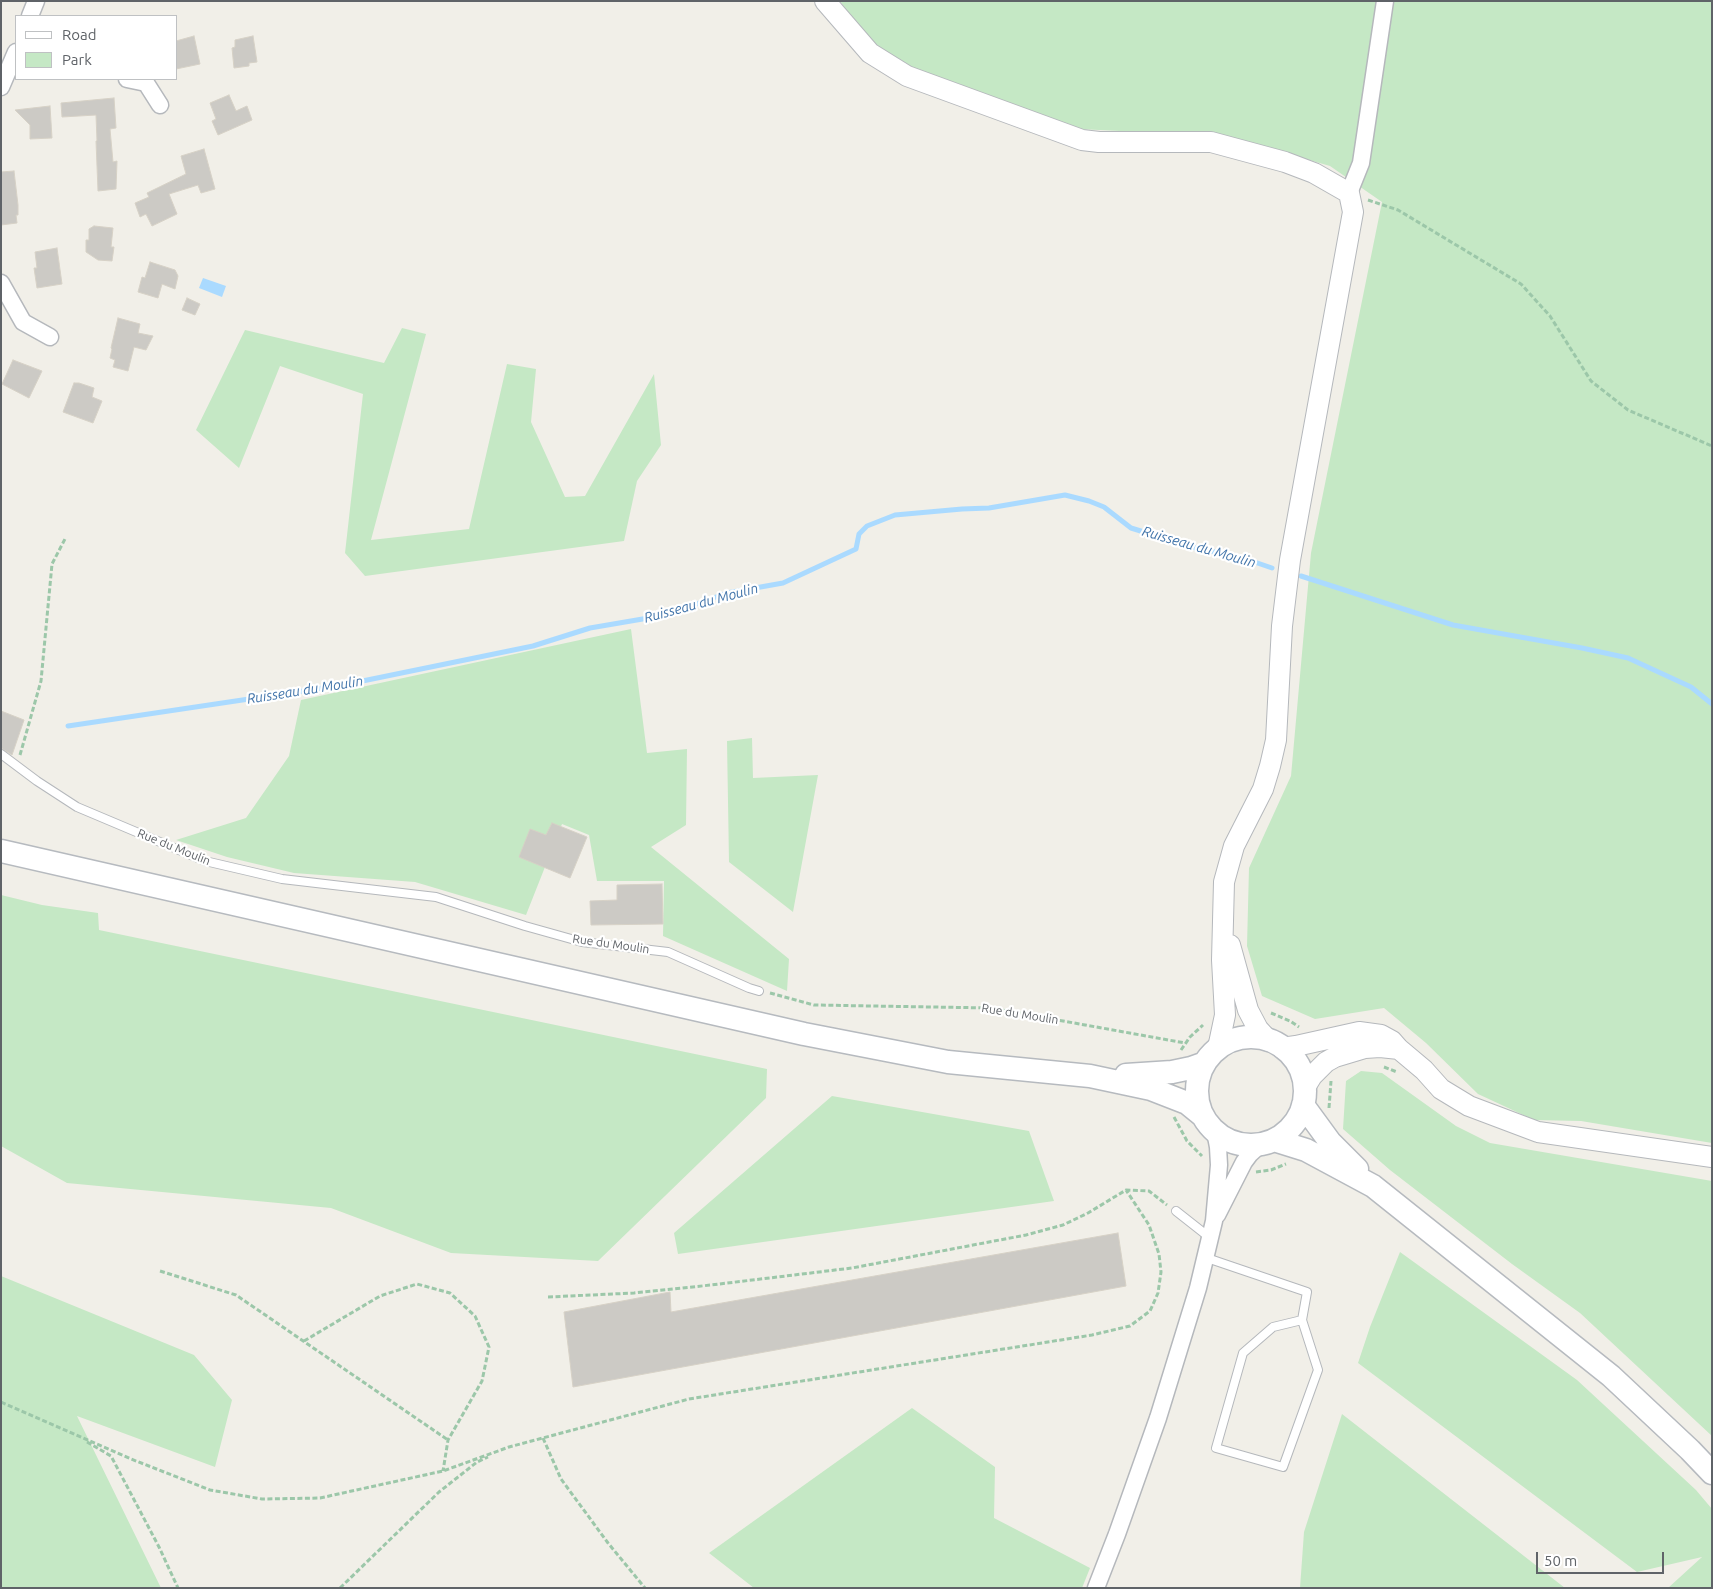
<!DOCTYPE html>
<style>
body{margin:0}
#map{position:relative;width:1713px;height:1589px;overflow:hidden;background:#f1efe8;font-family:Ubuntu,sans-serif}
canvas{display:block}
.frame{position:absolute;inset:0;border:2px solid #5f6368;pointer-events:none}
.legend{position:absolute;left:15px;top:15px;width:162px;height:65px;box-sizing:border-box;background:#fff;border:1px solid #bfc1c3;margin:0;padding:6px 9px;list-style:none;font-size:15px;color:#5f6368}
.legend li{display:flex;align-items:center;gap:10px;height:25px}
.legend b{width:25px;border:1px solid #bfc1c3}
.scale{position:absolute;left:1536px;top:1552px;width:128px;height:22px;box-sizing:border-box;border:2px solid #5f6368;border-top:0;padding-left:6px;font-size:15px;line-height:18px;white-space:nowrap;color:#5f6368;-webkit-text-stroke:4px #fff;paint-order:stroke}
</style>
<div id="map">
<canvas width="1713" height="1589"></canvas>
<div class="frame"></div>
<ul class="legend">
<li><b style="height:6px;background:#fff"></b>Road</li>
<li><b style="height:14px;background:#c5e8c5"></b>Park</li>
</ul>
<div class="scale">50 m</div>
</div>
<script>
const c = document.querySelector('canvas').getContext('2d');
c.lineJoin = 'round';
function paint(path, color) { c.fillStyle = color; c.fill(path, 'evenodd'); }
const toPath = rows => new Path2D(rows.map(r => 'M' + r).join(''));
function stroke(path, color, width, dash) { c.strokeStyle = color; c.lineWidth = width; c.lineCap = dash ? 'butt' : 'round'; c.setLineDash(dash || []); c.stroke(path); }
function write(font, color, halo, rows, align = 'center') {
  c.font = font + ' Ubuntu,sans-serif'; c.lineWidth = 4.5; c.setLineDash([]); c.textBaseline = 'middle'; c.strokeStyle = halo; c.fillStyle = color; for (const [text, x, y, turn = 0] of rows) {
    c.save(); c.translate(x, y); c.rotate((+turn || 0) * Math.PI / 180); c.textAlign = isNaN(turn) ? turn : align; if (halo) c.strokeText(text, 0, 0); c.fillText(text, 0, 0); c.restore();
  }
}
const green = toPath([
 [840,1,1712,1,1712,1143,1581,1121,1534,1120,1478,1094,1426,1043,1384,1008,1315,1019,1262,996,1247,946,1249,868,1291,776,1311,553,1382,202,1330,166,1226,136,1078,129,931,79,868,41],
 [402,328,426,334,371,540,469,529,507,364,536,369,531,422,565,497,585,496,654,374,661,445,637,481,624,541,365,576,345,553,363,394,280,366,239,468,196,430,245,330,384,363],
 [631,629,647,753,687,749,686,825,651,847,789,959,787,991,663,936,664,881,597,881,589,835,562,824,526,915,415,882,294,873,227,857,176,840,246,818,289,756,301,700],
 [752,738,753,778,818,775,793,912,729,862,727,741],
 [1,895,42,905,98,913,99,930,767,1069,766,1098,598,1261,451,1253,331,1208,67,1183,1,1146],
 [1361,1071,1382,1073,1456,1126,1490,1143,1712,1181,1712,1436,1580,1313,1512,1264,1390,1170,1343,1129,1346,1081],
 [832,1096,1029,1131,1054,1201,678,1254,674,1233],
 [1400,1252,1577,1380,1696,1490,1712,1509,1712,1588,1668,1588,1702,1557,1637,1572,1358,1363,1370,1327],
 [1,1276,194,1355,232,1400,215,1467,77,1416,161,1588,1,1588],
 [912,1408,995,1467,994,1518,1090,1568,1082,1588,754,1588,709,1553],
 [1342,1414,1565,1588,1300,1588,1304,1532]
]);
const water = toPath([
 [203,278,226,286,222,297,199,288]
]);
const stream = toPath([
 [1301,576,1453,625,1582,648,1628,658,1691,687,1712,704],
 [68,726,343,685,533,646,590,628,666,615,727,593,783,583,856,549,859,534,867,526,895,515,962,509,989,508,1065,495,1089,501,1104,507,1131,528,1199,549,1240,557,1272,568]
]);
const building = toPath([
 [194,36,200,64,176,69,176,41,194,36],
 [253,36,257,62,249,63,249,66,234,68,232,48,235,47,235,40,253,36],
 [229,95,236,111,247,106,252,120,218,135,212,121,216,119,210,103,229,95],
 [114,98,116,128,110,129,113,162,117,161,116,189,98,191,96,141,97,141,96,115,62,117,61,103,114,98],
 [50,106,52,138,30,139,30,125,15,110,50,106],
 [204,149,215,189,201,193,198,185,169,194,177,214,152,226,146,214,140,217,135,203,149,197,147,193,186,174,181,156,204,149],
 [14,171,18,205,18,215,16,215,17,223,1,225,1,172,14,171],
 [94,226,113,228,111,247,114,247,112,261,98,260,86,252,86,240,89,240,89,229,94,226],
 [57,248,62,284,37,288,34,268,37,268,35,252,57,248],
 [150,262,175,270,178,276,175,289,162,284,158,298,138,292,142,277,145,278,150,262],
 [187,298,200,304,195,315,182,310,187,298],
 [118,318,140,324,138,333,153,336,146,350,134,347,128,371,113,367,115,360,110,358,112,349,111,348,118,318],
 [13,360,42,371,29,398,2,384,13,360],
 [74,383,79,383,94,388,92,397,102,401,93,423,63,412,74,383],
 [1,711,24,720,12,755,1,748,1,711],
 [552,823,587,837,570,878,519,857,530,829,546,835,552,823],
 [662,884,663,924,591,925,590,901,617,900,617,885,662,884],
 [1118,1233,1126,1286,573,1387,564,1312,670,1292,671,1312,1118,1233]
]);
const path = toPath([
 [1368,200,1398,210,1521,284,1550,316,1591,381,1628,410,1712,446],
 [20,755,41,681,52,564,66,537],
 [770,993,814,1005,991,1008,1185,1043],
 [1271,1013,1290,1021,1299,1027],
 [1181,1050,1190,1037,1203,1025],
 [1384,1067,1397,1072],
 [1329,1108,1331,1081],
 [1174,1117,1187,1141,1202,1156],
 [1256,1172,1271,1170,1286,1164],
 [160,1271,236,1295,448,1440],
 [548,1297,634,1293,711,1285,852,1268,1026,1235,1063,1225,1088,1213,1126,1190,1149,1191,1167,1205],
 [304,1341,380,1296,417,1284,450,1293,475,1316,489,1347,482,1381,448,1440,443,1471],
 [1,1402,131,1459,210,1490,262,1499,320,1498,443,1471,509,1447,689,1399,1092,1335,1130,1326,1150,1311,1158,1293,1161,1272,1159,1254,1149,1225,1126,1190],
 [543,1438,561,1479,608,1543,645,1588],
 [87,1442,111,1456,159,1547,178,1588],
 [340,1588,439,1492,477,1462,488,1457]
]);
const service = toPath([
 [1,754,37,781,77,807,205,861,282,879,436,897,525,926,582,942,668,952,749,988,759,991],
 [1176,1211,1209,1237],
 [1204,1257,1307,1292,1302,1320,1318,1370,1283,1467,1216,1448,1243,1353,1273,1327,1302,1320]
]);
const minor = toPath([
 [30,16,36,1],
 [127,79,146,83,160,105],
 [1,87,16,52],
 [1349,193,1361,163,1385,1],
 [1,283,23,322,50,337],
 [1217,1215,1244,1162,1250,1154,1261,1144],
 [1096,1588,1117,1534,1158,1418,1198,1288,1214,1221,1219,1165,1218,1147,1215,1131]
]);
const tertiary = toPath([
 [825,1,870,53,907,76,1082,140,1099,142,1211,142,1285,162,1314,173,1349,193,1353,212,1290,560,1282,626,1276,740,1270,766,1263,789,1234,846,1224,882,1222,960,1225,1015,1218,1048],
 [1230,945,1248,1010,1258,1029,1269,1041],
 [1282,1048,1296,1046,1359,1032,1381,1035,1392,1041,1399,1049,1424,1070,1441,1089,1469,1106,1538,1132,1712,1157],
 [1304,1089,1312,1076,1326,1062,1335,1057,1365,1048,1380,1047,1399,1049]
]);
const secondary = toPath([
 [1,851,804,1034,948,1062,1090,1076,1151,1089,1187,1103,1203,1116],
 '1197 1091a54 54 0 1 1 108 0a54 54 0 1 1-108 0Z',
 [1126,1075,1172,1072,1191,1068,1205,1063],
 [1303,1105,1330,1142,1357,1169],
 [1274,1140,1306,1150,1373,1186,1611,1376,1690,1450,1712,1473]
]);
const streetNames = [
 ["Rue du Moulin",174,847,22],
 ["Rue du Moulin",611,944,8],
 ["Rue du Moulin",1020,1014,9]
];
const waterNames = [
 ["Ruisseau du Moulin",1199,547,16],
 ["Ruisseau du Moulin",701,603,-15],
 ["Ruisseau du Moulin",305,690,-9]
];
paint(green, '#c5e8c5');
paint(water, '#aadaff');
stroke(stream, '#aadaff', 5);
paint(building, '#cccac5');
stroke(building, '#d6d1c6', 1);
stroke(service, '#b5b8bc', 10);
stroke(minor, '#b5b8bc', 19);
stroke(tertiary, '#b5b8bc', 22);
stroke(secondary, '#b6babf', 25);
stroke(path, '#9cc7a9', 3, [5, 2.5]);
stroke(service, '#fff', 8);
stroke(minor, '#fff', 16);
stroke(tertiary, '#fff', 20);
stroke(secondary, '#fff', 22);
write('12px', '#5f6368', '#fff', streetNames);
write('italic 14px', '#4174aa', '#fff', waterNames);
</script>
